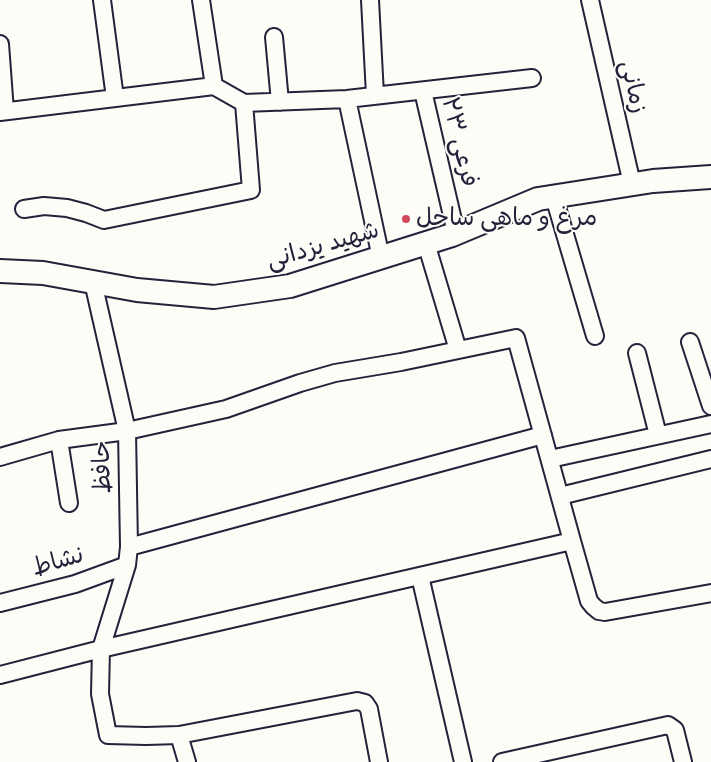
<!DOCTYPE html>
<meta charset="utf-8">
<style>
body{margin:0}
canvas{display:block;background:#fdfcf7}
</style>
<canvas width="711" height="762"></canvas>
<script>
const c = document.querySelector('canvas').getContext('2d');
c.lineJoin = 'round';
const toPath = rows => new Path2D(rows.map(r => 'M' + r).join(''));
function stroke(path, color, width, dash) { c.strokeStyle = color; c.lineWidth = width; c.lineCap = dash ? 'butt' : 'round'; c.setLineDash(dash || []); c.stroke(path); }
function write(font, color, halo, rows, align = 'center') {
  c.font = font + ' Caveat,"Playpen Sans Arabic",sans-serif'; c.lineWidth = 4; c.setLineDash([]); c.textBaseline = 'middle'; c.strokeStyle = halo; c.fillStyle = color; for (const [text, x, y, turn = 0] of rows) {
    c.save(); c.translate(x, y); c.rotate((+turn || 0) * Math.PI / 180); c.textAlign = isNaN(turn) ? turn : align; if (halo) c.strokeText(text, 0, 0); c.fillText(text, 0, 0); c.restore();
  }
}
const street = toPath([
 [102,0,115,98],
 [370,0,375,95],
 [590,0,632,184],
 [274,37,280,102],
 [0,44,5,111],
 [423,91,456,233],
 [347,99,381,258],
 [244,103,347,99,532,78],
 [0,112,214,86],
 [554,197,595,336],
 [24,209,44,206,67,208,86,213,104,220,251,190,244,103,214,86,201,0],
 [426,243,458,350],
 [93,282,127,431,129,547,127,565,101,649,100,694,108,735,146,736,179,735,357,701,365,703,369,709,379,762],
 [690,342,711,406],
 [637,353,658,435],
 [59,440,69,503],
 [0,457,59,440,127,431,226,409,300,383,335,373,401,362,516,338,572,541,589,601,593,606,599,611,605,612,711,593],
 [550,459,711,424],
 [560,496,711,459],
 [129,547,543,435],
 [420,576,463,762],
 [0,603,75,584,127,565],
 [0,675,101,649,572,541],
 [179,735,187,762],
 [502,762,668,725,675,730,683,762]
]);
const secondary = toPath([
 [0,271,43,273,137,290,214,297,290,286,452,235,538,199,653,181,711,177]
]);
const markers = [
 [406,219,5,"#d1495b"]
];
const streetNames = [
 ["زمانی",633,87,77],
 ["فرعی ۲۳",459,142,77],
 ["شهید یزدانی",323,246,-16],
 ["حافظ",103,467,-92],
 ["نشاط",58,562,-16]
];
const poiNames = [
 ["مرغ و ماهی ساحل",416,219]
];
stroke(street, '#22223b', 20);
stroke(secondary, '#22223b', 26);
stroke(street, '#fdfcf7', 16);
stroke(secondary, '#fdfcf7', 22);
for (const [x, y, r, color] of markers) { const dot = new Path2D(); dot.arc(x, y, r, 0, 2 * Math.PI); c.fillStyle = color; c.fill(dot); stroke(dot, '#fdfcf7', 2); }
write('24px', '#22223b', '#fdfcf7', streetNames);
write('24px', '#22223b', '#fdfcf7', poiNames, 'left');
</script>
